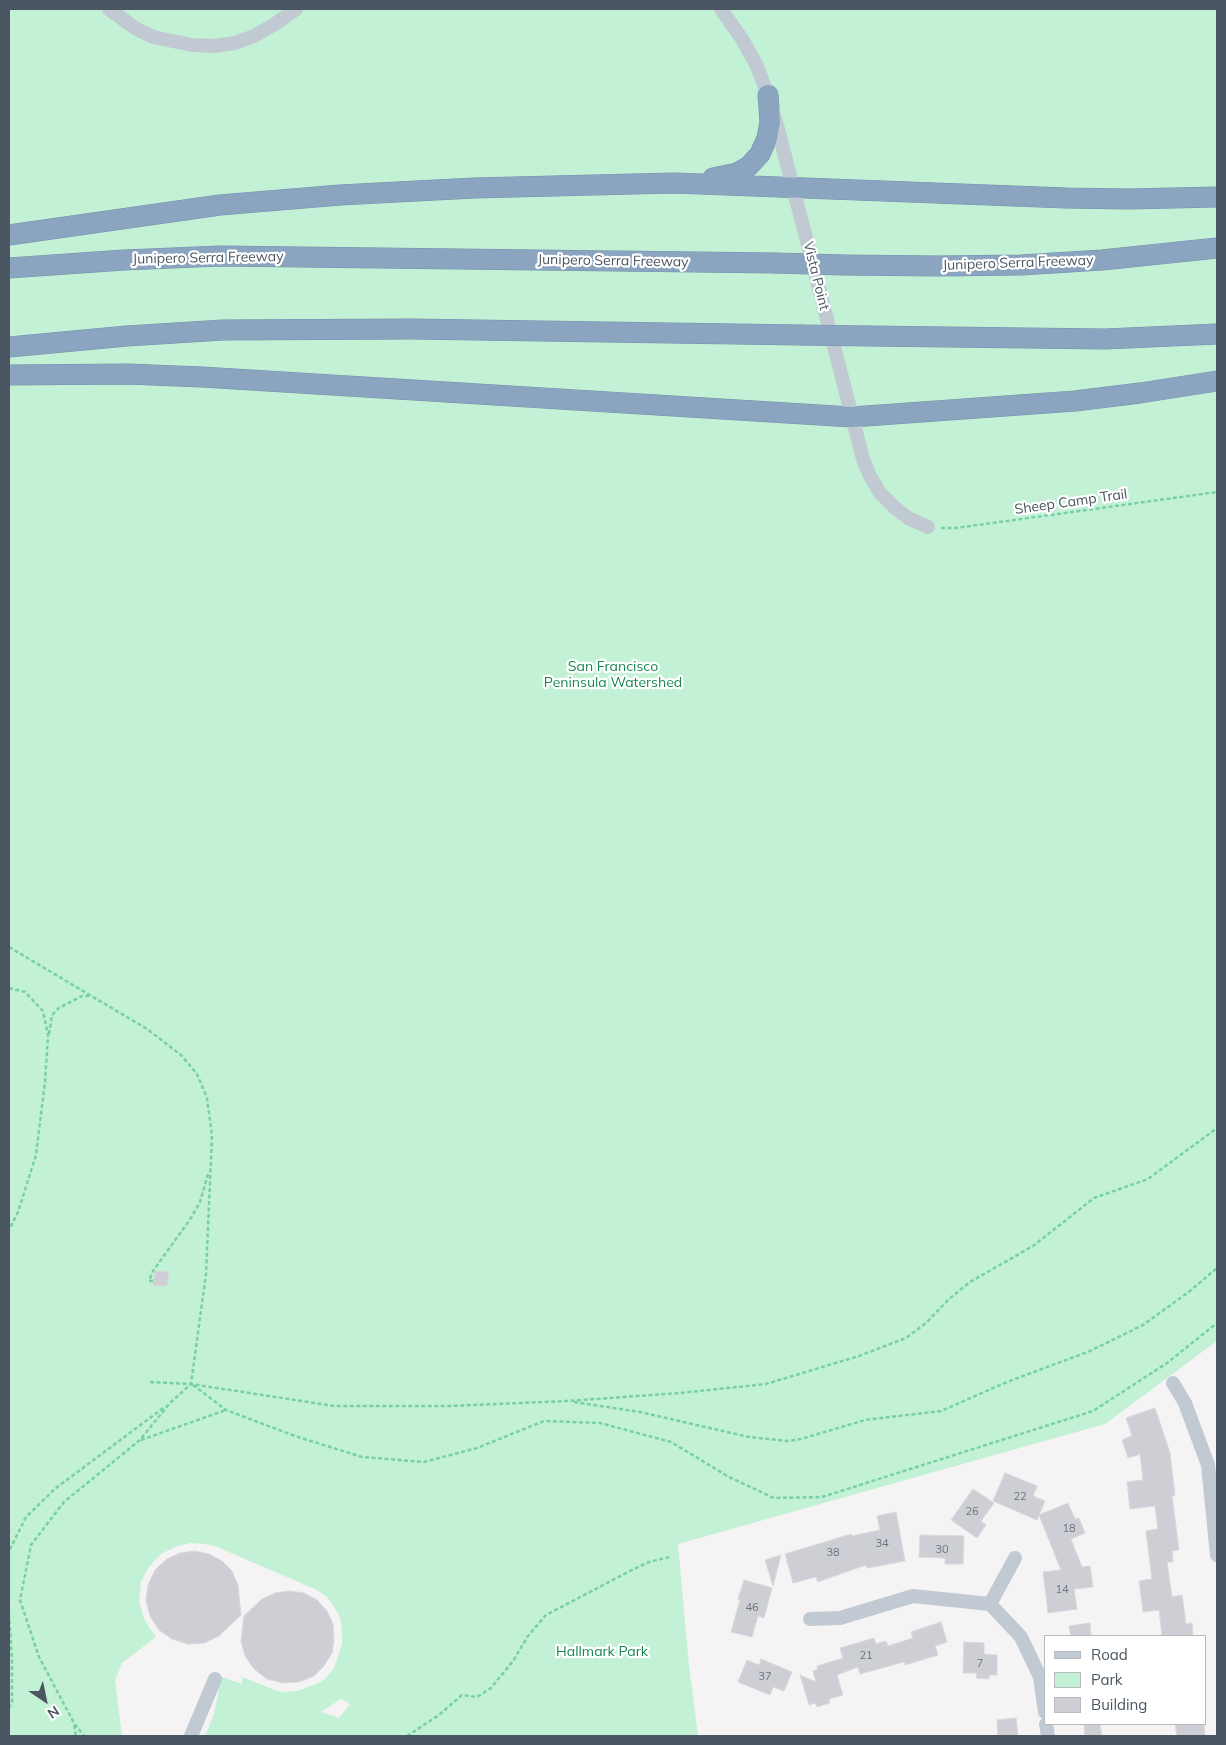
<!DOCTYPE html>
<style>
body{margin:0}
#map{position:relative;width:1226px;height:1745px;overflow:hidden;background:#f5f3f3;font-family:Mulish,sans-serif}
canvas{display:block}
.frame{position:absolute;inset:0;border:10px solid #4a5661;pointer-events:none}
.legend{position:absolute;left:1044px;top:1635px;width:162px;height:90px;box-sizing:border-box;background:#fff;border:1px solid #b7bbc0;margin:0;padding:6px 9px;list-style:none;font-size:15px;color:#4a5661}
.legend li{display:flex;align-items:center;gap:10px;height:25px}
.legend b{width:25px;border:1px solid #b7bbc0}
.north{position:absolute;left:20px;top:1675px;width:50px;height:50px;-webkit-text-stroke:4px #fff;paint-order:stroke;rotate:146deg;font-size:14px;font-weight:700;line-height:20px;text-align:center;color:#4a5661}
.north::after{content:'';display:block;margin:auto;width:18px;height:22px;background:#4a5661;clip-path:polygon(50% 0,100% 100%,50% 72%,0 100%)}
</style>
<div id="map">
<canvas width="1226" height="1745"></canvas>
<div class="frame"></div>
<ul class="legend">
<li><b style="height:6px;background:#c1cad2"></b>Road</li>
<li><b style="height:14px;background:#c3f1d5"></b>Park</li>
<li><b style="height:14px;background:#cdcfd5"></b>Building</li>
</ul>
<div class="north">N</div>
</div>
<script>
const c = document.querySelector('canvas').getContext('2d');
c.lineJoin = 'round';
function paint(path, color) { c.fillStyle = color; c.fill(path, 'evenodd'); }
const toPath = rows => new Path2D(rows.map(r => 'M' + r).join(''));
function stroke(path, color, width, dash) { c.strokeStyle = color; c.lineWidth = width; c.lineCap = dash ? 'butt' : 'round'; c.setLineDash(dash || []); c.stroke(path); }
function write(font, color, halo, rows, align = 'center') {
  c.font = font + ' Mulish,sans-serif'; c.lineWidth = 4.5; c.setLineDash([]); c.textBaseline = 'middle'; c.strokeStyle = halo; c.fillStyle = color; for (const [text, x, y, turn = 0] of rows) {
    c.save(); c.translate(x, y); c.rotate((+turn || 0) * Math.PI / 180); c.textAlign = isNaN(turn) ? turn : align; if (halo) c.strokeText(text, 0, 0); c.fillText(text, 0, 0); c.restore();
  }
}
const green = toPath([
 [9,9,1217,9,1217,1341,1105,1424,678,1544,689,1666,698,1735,205,1736,214,1714,218,1694,220,1676,242,1684,242,1677,280,1692,297,1691,316,1684,325,1679,334,1668,342,1644,342,1630,340,1617,334,1607,327,1597,317,1590,215,1546,204,1544,190,1543,175,1547,161,1554,148,1568,141,1582,139,1601,145,1621,156,1637,122,1663,115,1680,122,1736,9,1736],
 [341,1699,350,1704,339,1718,321,1712]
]);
const building = toPath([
 [155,1271,169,1272,167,1286,153,1285,155,1271],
 [1155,1408,1170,1453,1175,1495,1172,1496,1179,1550,1172,1551,1173,1562,1167,1562,1172,1597,1182,1595,1186,1624,1192,1623,1193,1636,1162,1636,1159,1610,1143,1612,1139,1581,1152,1579,1146,1531,1158,1529,1155,1506,1130,1509,1127,1482,1143,1480,1140,1454,1128,1458,1122,1440,1132,1436,1126,1418,1155,1408],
 [1005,1473,1037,1486,1033,1496,1045,1501,1037,1520,993,1501,1005,1473],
 [973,1489,994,1503,981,1521,986,1525,977,1538,951,1520,973,1489],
 [1068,1503,1075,1519,1079,1518,1085,1533,1071,1539,1082,1567,1090,1566,1093,1587,1074,1589,1077,1609,1048,1613,1043,1572,1061,1570,1039,1515,1068,1503],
 [896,1512,905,1561,867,1568,866,1565,818,1582,816,1577,793,1583,785,1554,851,1534,852,1536,880,1530,877,1516,896,1512],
 [920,1535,964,1536,963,1564,945,1564,945,1558,919,1557,920,1535],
 [195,1551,209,1554,222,1561,232,1571,238,1585,241,1615,219,1636,204,1643,188,1644,172,1639,159,1630,150,1616,146,1601,148,1585,155,1570,167,1559,180,1553,195,1551],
 [781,1555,773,1586,765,1560,781,1555],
 [744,1580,772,1588,764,1618,758,1616,752,1637,731,1632,740,1600,738,1599,744,1580],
 [290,1591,304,1593,317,1600,327,1611,333,1624,334,1639,332,1653,324,1666,314,1676,299,1682,283,1683,267,1679,254,1669,245,1656,241,1641,244,1616,262,1599,275,1593,290,1591],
 [941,1622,947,1642,935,1646,938,1655,905,1665,904,1662,860,1674,858,1667,837,1675,843,1695,829,1699,830,1703,817,1707,815,1703,809,1705,800,1675,816,1682,813,1671,818,1669,817,1666,843,1658,840,1648,874,1638,876,1644,886,1641,888,1646,913,1638,911,1632,941,1622],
 [1090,1623,1091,1636,1071,1636,1069,1626,1090,1623],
 [964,1642,984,1643,984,1654,997,1655,997,1675,989,1675,989,1679,976,1678,977,1673,963,1673,964,1642],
 [761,1659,792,1672,784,1691,773,1687,770,1695,738,1682,747,1660,759,1665,761,1659],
 [1016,1718,1018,1736,998,1736,997,1720,1016,1718],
 [1084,1724,1100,1724,1102,1736,1085,1736,1084,1724],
 [1175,1724,1204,1724,1205,1736,1177,1736,1175,1724]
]);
const path = toPath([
 [941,528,956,528,1217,492],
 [9,947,147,1029,181,1055,197,1074,207,1098,212,1136,206,1274,191,1384,170,1403,140,1440,64,1502,31,1545,20,1600,39,1657,74,1723,84,1736],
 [9,988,25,992,43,1011,48,1035,45,1082,36,1155,18,1212,9,1230],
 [49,1034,52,1015,59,1008,82,996,89,996],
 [153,1281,149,1281,153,1271,191,1218,200,1202,208,1174],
 [150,1382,191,1384,334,1406,449,1406,567,1401,680,1393,766,1384,859,1356,906,1338,926,1323,949,1299,970,1282,1033,1246,1094,1198,1148,1179,1217,1128],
 [193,1385,226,1410,295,1436,362,1457,424,1462,477,1448,544,1421,600,1423,671,1442,729,1477,774,1498,822,1497,1093,1411,1167,1363,1217,1323],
 [574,1402,640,1412,749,1437,788,1441,801,1439,865,1420,941,1411,1007,1382,1090,1351,1143,1325,1190,1291,1217,1268],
 [141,1440,226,1410],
 [9,1595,9,1551,26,1517,56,1488,166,1406],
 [9,1614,12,1659,12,1702,9,1708],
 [74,1725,76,1736],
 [407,1736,439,1715,462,1695,477,1697,491,1688,513,1661,528,1636,546,1615,628,1572,649,1562,670,1557]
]);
const minor = toPath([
 [109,9,135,28,153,37,192,45,214,46,235,43,254,36,275,24,296,9],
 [721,9,742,39,756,64,768,95,778,129,863,459,870,476,880,493,894,507,908,518,928,527],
 [1173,1383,1185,1403,1208,1465,1217,1555],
 [1015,1558,990,1604,1021,1637,1040,1677,1045,1712],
 [810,1619,840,1618,913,1596,990,1604],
 [1046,1724,1048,1736],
 [191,1736,215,1679]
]);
const highway = toPath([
 [713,178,737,173,749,166,760,154,767,138,770,122,768,95],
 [9,235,220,205,340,195,474,188,674,183,1066,198,1129,199,1217,197],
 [844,265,938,266,1021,265,1102,260,1217,248],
 [9,268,124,260,221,256,775,263],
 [869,336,1105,339,1217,334],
 [9,347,127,336,223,330,411,329,800,335],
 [9,375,127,374,202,377,852,417,1075,401,1140,393,1217,381]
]);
const highwayBridge = toPath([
 [775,263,844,265],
 [800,335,869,336]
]);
const numberNames = [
 ["22",1020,1497],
 ["26",972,1512],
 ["18",1069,1529],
 ["34",882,1544],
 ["30",942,1550],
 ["38",833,1553],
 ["14",1062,1590],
 ["46",752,1608],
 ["21",866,1656],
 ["7",980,1664],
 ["37",765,1677]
];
const streetNames = [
 ["Junipero Serra Freeway",208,258,-1],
 ["Junipero Serra Freeway",613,261,1],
 ["Junipero Serra Freeway",1018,263,-2],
 ["Vista Point",816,276,76],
 ["Sheep Camp Trail",1071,502,-8]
];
const parkNames = [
 ["San Francisco",613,667],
 ["Peninsula Watershed",613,683],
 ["Hallmark Park",602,1652]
];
paint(green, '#c3f1d5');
paint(building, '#cdcfd5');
stroke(building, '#d7d9de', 1);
stroke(highway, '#7690ad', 21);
stroke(path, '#7ad0a6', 2.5, [4, 2.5]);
stroke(minor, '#c1cad2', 14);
stroke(highway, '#8ba5c1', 20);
stroke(highwayBridge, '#7690ad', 21, []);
stroke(highwayBridge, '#8ba5c1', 20);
write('11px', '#6b747e', null, numberNames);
write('14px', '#4a5661', '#fff', streetNames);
write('14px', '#17864f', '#fff', parkNames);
</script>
